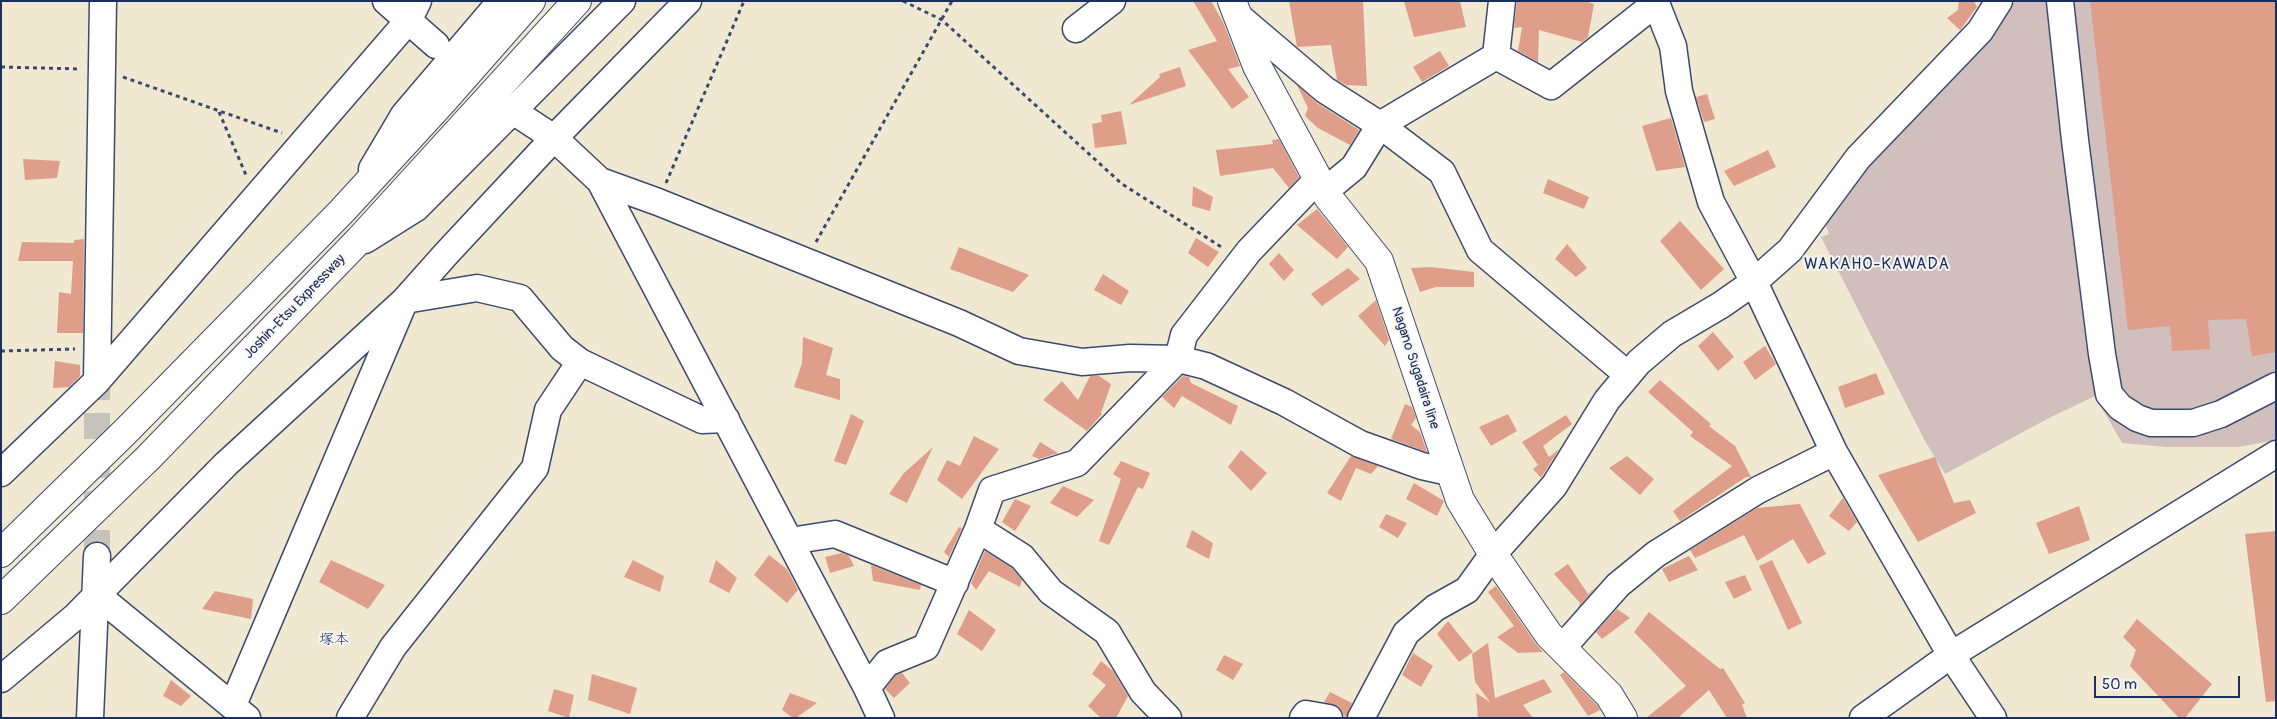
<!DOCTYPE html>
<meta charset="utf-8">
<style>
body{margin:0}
#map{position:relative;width:2277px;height:719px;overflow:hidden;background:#f0e8d1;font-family:Pangolin,sans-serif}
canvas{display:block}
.frame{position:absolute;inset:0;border:2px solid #1b2f5e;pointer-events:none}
.scale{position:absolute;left:2094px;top:676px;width:146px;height:22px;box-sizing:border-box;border:2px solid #1b2f5e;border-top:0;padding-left:6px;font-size:15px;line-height:18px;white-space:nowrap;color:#1b2f5e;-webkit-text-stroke:4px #f6f6f2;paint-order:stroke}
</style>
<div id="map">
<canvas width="2277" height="719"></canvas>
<div class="frame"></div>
<div class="scale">50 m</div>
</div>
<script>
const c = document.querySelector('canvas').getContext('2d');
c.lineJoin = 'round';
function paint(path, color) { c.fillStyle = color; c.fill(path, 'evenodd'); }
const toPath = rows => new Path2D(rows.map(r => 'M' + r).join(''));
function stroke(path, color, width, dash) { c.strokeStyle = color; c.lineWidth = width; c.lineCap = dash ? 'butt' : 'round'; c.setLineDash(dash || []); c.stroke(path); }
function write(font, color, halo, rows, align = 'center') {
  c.font = font + ' Pangolin,"Klee One",sans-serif'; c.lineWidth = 4; c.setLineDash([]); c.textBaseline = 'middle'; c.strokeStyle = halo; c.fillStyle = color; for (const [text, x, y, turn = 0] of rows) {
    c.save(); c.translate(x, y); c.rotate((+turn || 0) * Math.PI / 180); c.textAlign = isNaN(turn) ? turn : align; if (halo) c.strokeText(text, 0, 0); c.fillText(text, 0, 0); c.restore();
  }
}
const industrial = toPath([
 [2015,1,2276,1,2276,440,2238,447,2166,447,2122,443,2095,396,2051,417,1945,474,1925,441,1821,237,1829,234,1824,220,1830,208,1934,94]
]);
const building = toPath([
 [1193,1,1211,1,1223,22,1240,66,1228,69,1249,97,1232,109,1188,50,1217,41],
 [1289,1,1363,1,1367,86,1346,85,1337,80,1331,45,1297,47],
 [1404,1,1460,1,1466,27,1414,37],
 [1519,1,1585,1,1594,4,1588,37,1582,42,1539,30,1538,62,1518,51,1522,27,1514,28,1517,2],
 [1959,1,1974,1,1977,7,1960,30,1947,18,1958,10],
 [2090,1,2276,1,2276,352,2252,356,2246,319,2208,320,2210,349,2172,351,2170,326,2128,330],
 [1440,51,1449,66,1422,82,1413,67],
 [1180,67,1186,86,1129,105,1160,77,1159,74],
 [1297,85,1317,103,1359,130,1350,145,1318,128,1305,116,1308,108],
 [1707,94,1715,119,1704,122,1696,97],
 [1121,111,1127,144,1095,148,1092,124,1102,122,1101,115],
 [1671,118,1685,167,1656,171,1642,126],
 [1279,139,1299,177,1289,188,1273,168,1220,176,1216,150,1273,144,1272,140],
 [1768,150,1776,167,1734,186,1724,171],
 [23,159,60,161,57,178,25,180],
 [1548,179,1589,197,1584,209,1543,193],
 [1193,186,1213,197,1210,211,1192,206],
 [1317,209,1348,247,1337,259,1297,225],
 [1680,221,1724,269,1701,290,1660,241],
 [1196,238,1219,252,1208,267,1188,253],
 [84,239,83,333,57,333,59,292,71,294,73,261,18,261,22,242,74,243,74,240],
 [1567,244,1587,268,1576,277,1555,259],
 [959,247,1029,275,1013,292,950,269],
 [1279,253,1294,270,1284,281,1269,264],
 [1431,267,1474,272,1474,287,1436,287,1420,292,1411,268],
 [1348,268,1360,279,1322,306,1311,294],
 [1103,274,1129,291,1121,305,1094,290],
 [1376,300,1389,340,1385,346,1358,316],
 [1713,332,1734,357,1718,371,1698,346],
 [803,337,833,348,826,375,840,379,840,400,794,387,802,363],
 [1765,346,1776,364,1755,380,1743,362],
 [55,361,80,365,80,376,69,387,53,388],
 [1876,373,1885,394,1845,408,1838,387],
 [1090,376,1099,376,1111,384,1101,413,1102,414,1087,431,1043,400,1062,381,1078,400],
 [1183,376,1189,377,1191,383,1238,406,1231,425,1182,396,1174,408,1162,397],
 [1660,380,1711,424,1709,426,1735,446,1751,477,1746,477,1680,521,1673,511,1732,466,1690,436,1693,432,1648,392],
 [1405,404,1412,407,1416,418,1411,425,1420,432,1427,452,1391,439],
 [851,414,864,421,846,465,834,461],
 [1508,414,1517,431,1491,446,1479,427],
 [1566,415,1572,424,1543,446,1549,457,1559,449,1541,478,1533,469,1538,465,1522,442],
 [974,436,999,449,962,499,937,480,947,460,960,466],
 [1040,442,1058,453,1039,459,1032,456],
 [933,447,907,503,889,494,904,473],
 [1241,450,1267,473,1251,491,1228,467],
 [1351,456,1378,466,1371,474,1356,468,1341,501,1327,493],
 [1627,456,1654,479,1640,495,1609,468],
 [1935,457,1954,503,1970,500,1976,513,1918,542,1878,475],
 [1121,461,1150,473,1143,489,1138,487,1109,545,1099,541,1121,479,1113,474],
 [1414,483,1444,501,1437,516,1406,499],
 [1063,486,1094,500,1077,517,1050,503],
 [1843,498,1857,522,1849,531,1829,516],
 [1015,499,1031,506,1015,531,1002,522],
 [1800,504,1826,554,1808,564,1793,539,1757,561,1744,535,1695,558,1690,550,1757,508],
 [2079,506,2090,540,2049,554,2036,523],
 [1386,514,1407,523,1398,538,1379,527],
 [959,527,962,528,949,557,944,552],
 [1192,530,1213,543,1209,559,1186,547],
 [2276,531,2276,701,2266,702,2245,534],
 [985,551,1012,568,1022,580,1020,587,989,571,976,590,971,583],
 [842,553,849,556,854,566,830,573,825,557],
 [769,555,787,569,798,590,787,603,754,575],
 [1689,556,1698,570,1669,582,1662,569],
 [331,560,385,585,368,609,319,582],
 [633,560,664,576,660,592,624,577],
 [716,560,737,578,729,593,709,582],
 [1772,560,1802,623,1788,630,1759,566],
 [1568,564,1588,594,1597,586,1578,608,1580,603,1554,574],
 [871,565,921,585,920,590,873,581],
 [1745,575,1752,590,1734,599,1725,582],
 [1496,586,1536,644,1543,652,1518,653,1497,637,1514,626,1488,592],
 [215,591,253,599,251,619,202,609],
 [1617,609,1630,618,1602,639,1596,632],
 [969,610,996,630,982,651,957,634],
 [1649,612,1720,669,1723,668,1745,703,1742,705,1747,718,1727,718,1709,690,1678,718,1646,718,1686,686,1634,632],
 [2137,619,2212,684,2185,718,2179,718,2130,666,2136,650,2123,637],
 [1448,621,1473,652,1459,662,1437,634],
 [1488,643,1495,698,1544,679,1552,692,1523,705,1533,718,1478,718,1476,693,1490,702,1475,682,1472,654],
 [1413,653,1433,666,1421,687,1402,675],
 [1224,655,1243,664,1233,680,1216,670],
 [1101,661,1113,671,1128,696,1116,718,1101,718,1088,706,1106,685,1092,674],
 [1564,672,1597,705,1600,710,1588,716,1560,675],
 [902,673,910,683,894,698,885,689,896,675],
 [592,674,637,688,630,714,588,700],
 [171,680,191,696,181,706,163,696],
 [554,689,574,695,569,718,548,711],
 [1330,692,1352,703,1346,718,1338,706,1324,702],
 [790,693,817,703,796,718,793,718,782,710]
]);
const minorTunnel = toPath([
 [97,556,97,381]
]);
const path = toPath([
 [903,1,942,20,1122,184,1223,248],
 [1,67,81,69],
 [123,77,282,133],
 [219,112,246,175],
 [666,183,744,1],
 [816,242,952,1],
 [1,351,75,349]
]);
const minor = toPath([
 [386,1,436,45],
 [2060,1,2075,140,2102,354,2109,394,2120,407,2137,418,2151,423,2193,423,2221,414,2276,386],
 [1238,16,1325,90,1380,125,1442,172,1480,250,1628,375],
 [1076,29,1112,1],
 [1496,56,1502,1],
 [522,117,554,138,600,181,867,688,881,718],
 [372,169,404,115,501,1],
 [600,181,658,202,959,323,1019,351,1082,362,1130,358,1178,359,1206,366,1284,402,1360,444,1422,466,1449,472],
 [1325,191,1354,167,1380,125,1496,56,1551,86,1656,3,1673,46,1679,91,1711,202,1754,282,1834,452,1758,490,1656,554,1618,585,1562,648],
 [365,240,416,208,622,1],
 [97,381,103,1],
 [1834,452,1951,655,1993,718],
 [1,473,97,381,408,21,418,1],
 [978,529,1022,557,1051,592,1107,632,1143,692,1168,718],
 [790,541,835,534,955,583],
 [97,595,247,718],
 [1,679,76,616,226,464,405,300,446,254,554,138,688,1],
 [867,688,887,663,926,647,978,529,992,490,1077,463,1178,359,1184,335,1249,251,1318,179],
 [233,705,405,300,477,288,520,298,562,348,580,362,702,420,726,419],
 [90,718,97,556],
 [350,718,393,647,535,468,548,410,580,362],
 [1303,718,1306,714,1329,718],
 [1361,718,1406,633,1435,608,1467,590,1493,554,1554,486,1607,400,1639,362,1672,334,1721,305,1754,282,1790,250,1858,158,1980,31,1999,1],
 [1863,718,1951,655,2276,454]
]);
const major = toPath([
 [1232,1,1257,66,1318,179,1328,197,1379,261,1460,500,1493,554,1549,635,1609,695,1623,718]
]);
const highway = toPath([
 [1,553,126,431,342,211,443,101,531,1],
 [1,600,148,458,359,240,577,1]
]);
const streetNames = [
 ["Joshin-Etsu Expressway",295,307,-46],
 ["Nagano Sugadaira line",1415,368,72]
];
const neighbourhoodNames = [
 ["塚本",334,640]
];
const quarterNames = [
 ["WAKAHO-KAWADA",1877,265]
];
paint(industrial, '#d1bfbd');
paint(building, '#df9e89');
stroke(minorTunnel, '#c5c3ba', 26, [26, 13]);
stroke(minor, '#3b4b6f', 29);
stroke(major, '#3b4b6f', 30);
stroke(highway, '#3b4b6f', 30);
stroke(path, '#3b4b6f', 3, [4, 4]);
stroke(minor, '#fff', 26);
stroke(major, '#fff', 28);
stroke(highway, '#fff', 28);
write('14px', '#1b2f5e', '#f6f6f2', streetNames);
write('15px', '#1b2f5e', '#f6f6f2', neighbourhoodNames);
c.letterSpacing = '1px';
write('16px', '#1b2f5e', '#f6f6f2', quarterNames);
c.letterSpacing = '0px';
</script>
